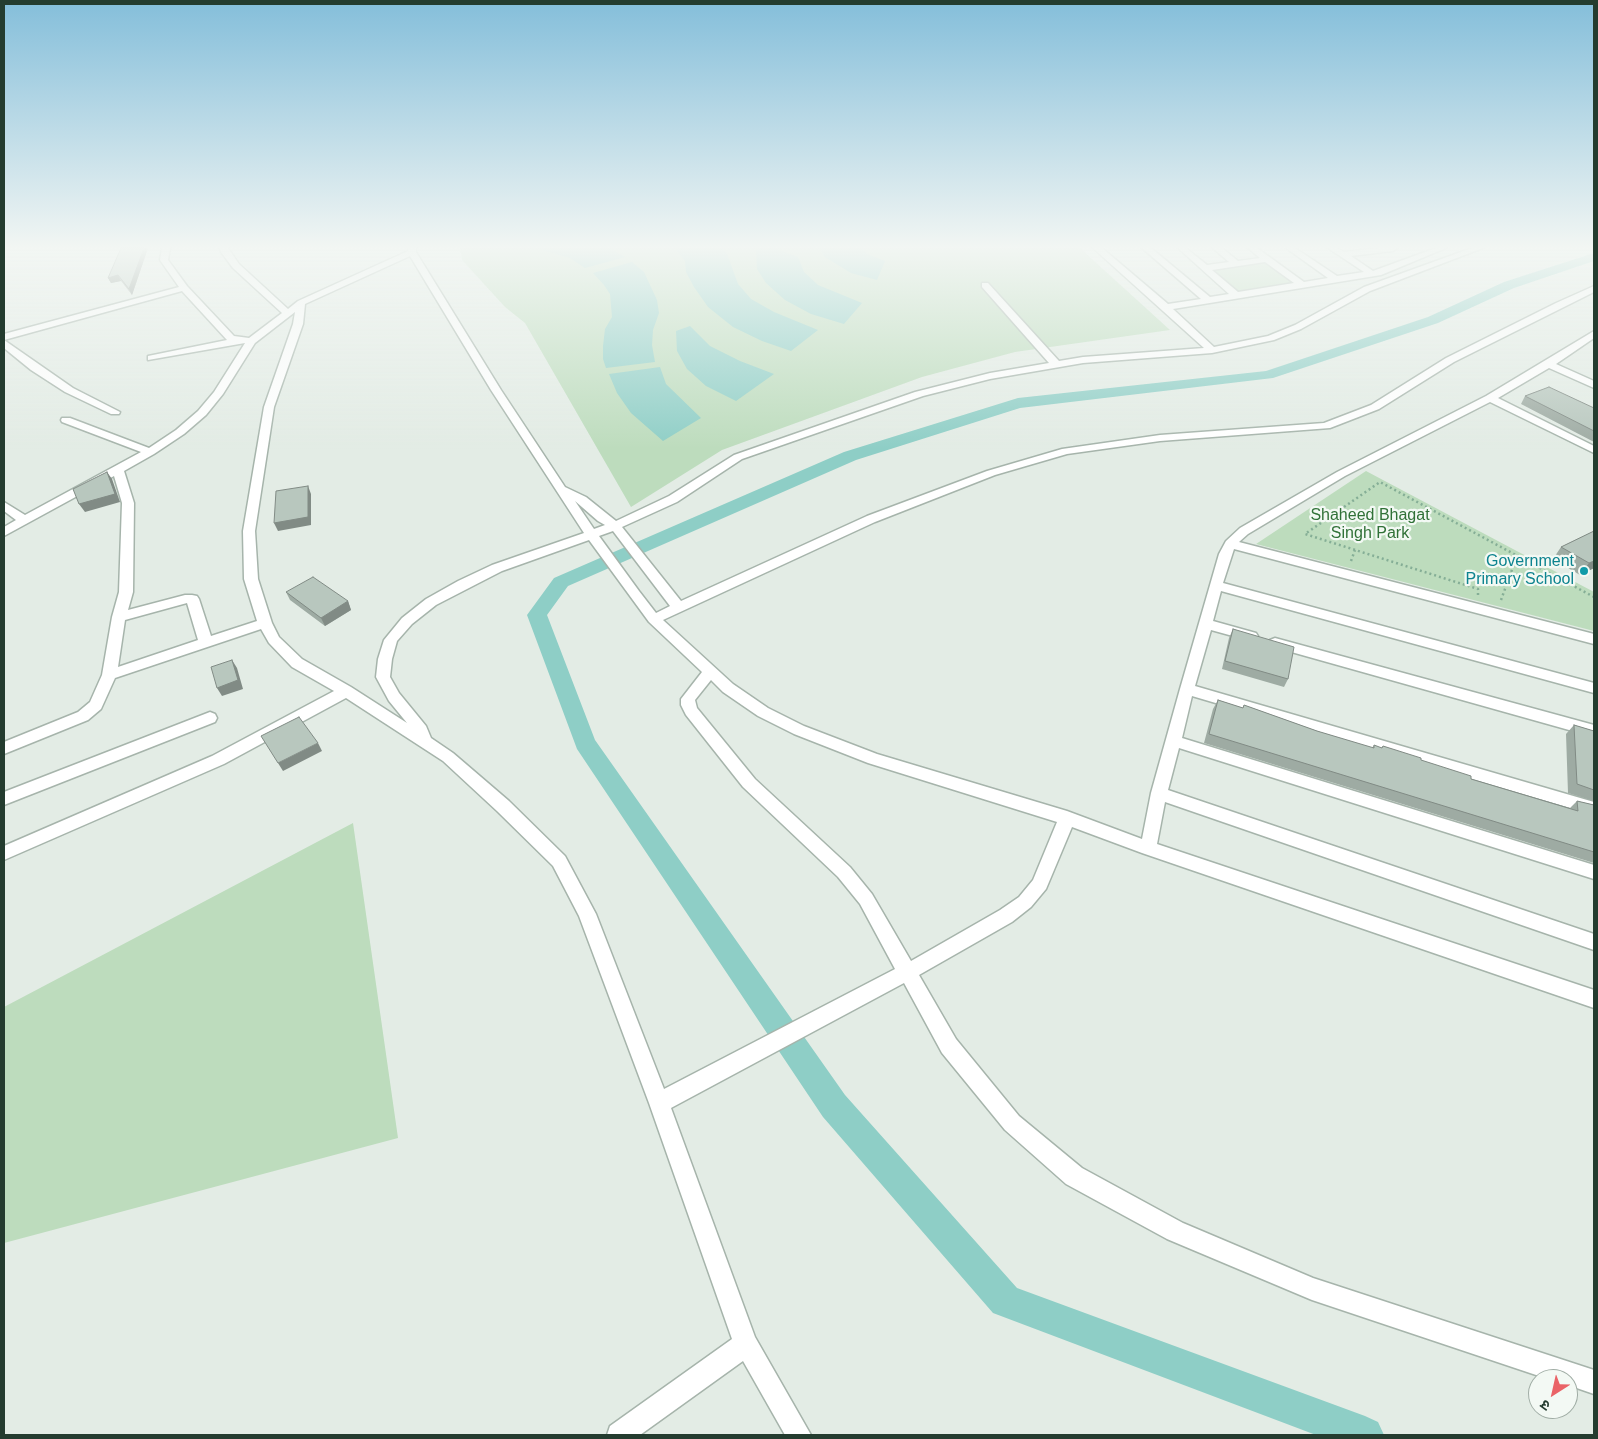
<!DOCTYPE html>
<meta charset="utf-8">
<style>
body{margin:0}
#map{position:relative;width:1598px;height:1439px;overflow:hidden;background:#e3ece5;font-family:Arial,"Noto Sans Devanagari",sans-serif}
canvas{display:block}
.frame{position:absolute;inset:0;border:5px solid #243c2f;pointer-events:none}
.north{position:absolute;left:1528px;top:1369px;width:50px;height:50px;box-sizing:border-box;background:#f3f9f4;border:1px solid #a0ada5;border-radius:50%;rotate:215deg;font-size:14px;font-weight:700;line-height:20px;text-align:center;color:#243c2f}
.north::after{content:'';display:block;margin:auto;width:18px;height:22px;background:#ea6367;clip-path:polygon(50% 0,100% 100%,50% 72%,0 100%)}
</style>
<div id="map">
<canvas width="1598" height="1439"></canvas>
<div class="frame"></div>
<div class="north">उ</div>
</div>
<script>
const c = document.querySelector('canvas').getContext('2d');
c.lineJoin = 'round';
function paint(path, color) { c.fillStyle = color; c.fill(path, 'evenodd'); }
const toPath = rows => new Path2D(rows.map(r => 'M' + r).join(''));
function stroke(path, color, width, dash) { c.strokeStyle = color; c.lineWidth = width; c.lineCap = dash ? 'butt' : 'round'; c.setLineDash(dash || []); c.stroke(path); }
function write(font, color, halo, rows, align = 'center') {
  c.font = font + ' Arial,sans-serif'; c.lineWidth = 4.5; c.setLineDash([]); c.textBaseline = 'middle'; c.strokeStyle = halo; c.fillStyle = color; for (const [text, x, y, turn = 0] of rows) {
    c.save(); c.translate(x, y); c.rotate((+turn || 0) * Math.PI / 180); c.textAlign = isNaN(turn) ? turn : align; if (halo) c.strokeText(text, 0, 0); c.fillText(text, 0, 0); c.restore();
  }
}
const green = toPath([
 [460,248,1080,248,1170,330,1015,352,922,377,722,450,631,507,525,323,505,307,462,260],
 [1268,259,1302,285,1237,296,1206,269],
 [1366,471,1594,592,1594,631,1256,544],
 [353,823,398,1138,4,1243,4,1007]
]);
const water = toPath([
 [535,248,609,248,625,257,585,268,570,258],
 [675,248,721,248,727,254,738,284,751,299,774,312,818,330,791,351,762,341,733,327,708,307,694,287,686,272,685,261],
 [756,248,773,248,798,257,804,272,818,285,862,303,844,324,811,314,785,300,766,283,757,269],
 [819,248,862,248,867,254,885,261,877,280,851,273,825,257],
 [632,262,644,272,657,300,659,313,653,330,652,345,655,362,606,368,603,359,603,346,605,329,612,317,610,294,604,285,593,273],
 [690,326,710,346,740,361,774,374,736,401,706,386,687,369,677,351,676,331],
 [660,367,666,384,701,418,663,441,631,413,617,393,609,374]
]);
const canal = toPath([
 [1594,253,1594,261,1514,288,1438,323,1273,378,1020,408,856,460,568,586,547,615,595,740,845,1095,1017,1288,1365,1416,1378,1422,1384,1435,1316,1435,993,1313,823,1117,577,749,527,615,554,578,844,452,1018,398,1266,371,1428,317,1504,282,1594,253]
]);
const path = toPath([
 [1351,561,1355,550],
 [1478,595,1478,589,1305,534,1380,482,1594,597],
 [1501,600,1517,556]
]);
const minor = toPath([
 [162,248,170,248,168,260,187,286,234,336,249,338,282,313,233,268,221,252,220,248,228,248,239,264,288,309,298,301,408,251,408,248,416,248,416,252,501,390,565,487,586,497,616,521,669,496,734,455,915,392,990,373,1049,363,982,287,982,283,988,283,1059,361,1083,357,1204,348,1093,248,1102,248,1168,304,1201,299,1142,248,1151,248,1210,297,1229,294,1178,248,1186,248,1207,265,1229,262,1213,248,1222,248,1238,261,1260,258,1248,248,1257,248,1304,282,1328,278,1286,248,1295,248,1337,276,1364,272,1328,248,1337,248,1344,252,1378,248,1397,248,1393,251,1351,256,1373,271,1436,248,1446,248,1381,275,1173,309,1214,347,1268,336,1295,325,1364,287,1472,248,1483,248,1370,291,1301,329,1274,340,1212,353,1083,363,990,379,923,396,742,459,677,502,622,527,681,601,867,516,987,471,1062,449,1160,435,1324,423,1371,405,1446,358,1556,303,1594,286,1594,292,1454,362,1379,409,1330,428,1160,441,1067,454,995,475,875,522,663,620,733,684,768,708,804,726,877,754,1067,811,1142,839,1151,793,1180,689,1219,554,1226,541,1240,528,1337,472,1486,396,1594,331,1594,338,1556,364,1594,381,1594,388,1549,368,1498,398,1594,446,1594,453,1490,402,1345,476,1248,534,1239,542,1594,634,1594,644,1234,549,1223,583,1594,683,1594,693,1221,591,1213,621,1256,633,1258,636,1256,639,1251,641,1211,630,1195,686,1594,802,1594,815,1192,696,1182,738,1594,865,1594,879,1179,748,1168,790,1594,934,1594,950,1165,802,1157,844,1594,990,1594,1008,1142,853,1072,827,1046,889,1031,907,1012,922,919,975,956,1039,1019,1116,1082,1168,1183,1223,1313,1278,1594,1370,1594,1394,1568,1385,1568,1379,1548,1379,1312,1300,1167,1239,1066,1184,1005,1130,942,1053,904,983,671,1108,755,1337,811,1435,785,1435,743,1361,640,1435,607,1435,610,1426,732,1339,649,1103,579,916,553,866,497,811,443,761,346,698,224,764,4,860,4,846,212,756,334,691,292,667,269,643,261,629,115,678,101,709,88,720,4,754,4,742,78,712,90,702,102,675,112,617,119,592,122,503,114,476,4,536,4,527,16,520,4,511,4,502,25,515,141,452,62,422,61,420,62,418,70,418,149,448,176,430,198,411,214,392,245,343,148,360,148,356,227,340,182,291,4,340,4,334,179,287,160,260,162,248],
 [410,256,491,390,584,533,492,565,458,581,426,599,402,618,384,640,378,659,376,677,389,701,407,723,351,687,302,659,279,637,272,623,258,579,255,531,274,407,303,324,305,304,410,256],
 [1265,262,1294,283,1238,292,1212,270,1265,262],
 [295,312,293,324,264,407,243,531,244,579,257,621,211,636,199,599,197,596,192,595,185,595,128,610,133,592,134,503,124,471,154,454,184,434,206,415,223,394,255,343,295,312],
 [575,501,598,521,605,525,594,529,575,501],
 [613,531,670,606,656,613,639,591,599,536,613,531],
 [589,540,649,622,702,672,681,699,681,705,686,715,743,787,838,877,860,904,895,969,664,1089,596,914,565,856,509,801,453,753,431,738,426,726,399,693,390,677,392,659,397,641,412,624,436,605,502,571,589,540],
 [187,603,198,640,118,667,125,620,187,603],
 [711,680,723,692,758,716,794,734,868,763,1057,822,1033,880,1019,897,1000,910,911,961,872,894,850,867,755,779,697,708,695,700,711,680],
 [4,340,73,388,120,412,119,414,111,414,65,392,31,370,4,348,4,340],
 [1275,638,1594,725,1594,737,1270,646,1268,643,1270,640,1275,638],
 [210,712,215,714,217,718,215,722,4,805,4,792,210,712]
]);
const wall = toPath([
 [121,248,148,248,132,295,121,281,111,283,108,278],
 [1525,396,1594,408,1594,442,1521,404],
 [1594,531,1594,568,1580,575,1553,559,1561,547],
 [286,592,348,601,351,610,325,626,290,600],
 [1233,629,1288,679,1284,687,1222,669,1229,638],
 [1218,700,1243,708,1244,705,1317,731,1372,748,1374,745,1381,748,1383,746,1471,779,1570,808,1577,801,1594,805,1594,863,1204,743,1213,709],
 [1574,725,1594,731,1594,801,1568,793,1566,734]
]);
const shadedWall = toPath([
 [144,248,148,248,132,295,129,289],
 [118,275,121,281,111,283,108,278],
 [107,472,112,479,120,502,85,512,79,504],
 [308,486,311,494,311,525,278,531,274,523],
 [1594,561,1594,568,1580,575,1589,563],
 [348,601,351,610,325,626,321,618],
 [232,660,237,668,243,689,222,696,217,688],
 [318,743,322,751,283,771,278,763]
]);
const building = toPath([
 [121,248,144,248,129,289,118,275,108,278,121,248],
 [1549,387,1594,408,1594,431,1525,396,1549,387],
 [107,472,115,494,79,504,73,489,107,472],
 [308,486,308,517,274,523,276,491,308,486],
 [1594,531,1594,561,1589,563,1561,547,1594,531],
 [313,577,348,601,321,618,286,592,313,577],
 [1233,629,1294,647,1288,679,1225,661,1233,629],
 [232,660,238,680,217,688,211,667,232,660],
 [1218,700,1243,708,1244,705,1317,731,1374,748,1374,745,1382,748,1383,746,1421,758,1421,760,1471,776,1471,779,1578,811,1577,801,1594,805,1594,852,1209,734,1218,700],
 [299,717,318,743,278,763,261,736,299,717],
 [1574,725,1594,731,1594,790,1577,784,1574,725]
]);
const markers = [
 [1584,571,5,"#0f9aa8"]
];
const parkNames = [
 ["Shaheed Bhagat",1370,516],
 ["Singh Park",1370,534]
];
const cultureNames = [
 ["Government",1574,562],
 ["Primary School",1574,580]
];
paint(green, '#bddcbd');
paint(water, '#8ecec6');
paint(canal, '#8ecec6');
stroke(minor, '#a6b4ab', 3);
stroke(path, '#85ae96', 2.5, [2, 3]);
paint(minor, '#fff');
paint(wall, '#9eaba3');
paint(shadedWall, '#818b85');
paint(building, '#b8c7be');
stroke(building, '#818b85', 1);
const sky = c.createLinearGradient(0, 0, 0, 449);
sky.addColorStop(0, '#84beda');
sky.addColorStop(0.55, '#f2f6f3');
sky.addColorStop(1, '#f2f6f300');
c.fillStyle = sky;
c.fillRect(0, 0, 1598, 449);
for (const [x, y, r, color] of markers) { const dot = new Path2D(); dot.arc(x, y, r, 0, 2 * Math.PI); c.fillStyle = color; c.fill(dot); stroke(dot, '#f3f9f4', 2); }
write('16px', '#307137', '#f3f9f4', parkNames);
write('16px', '#0d838f', '#f3f9f4', cultureNames, 'right');
</script>
